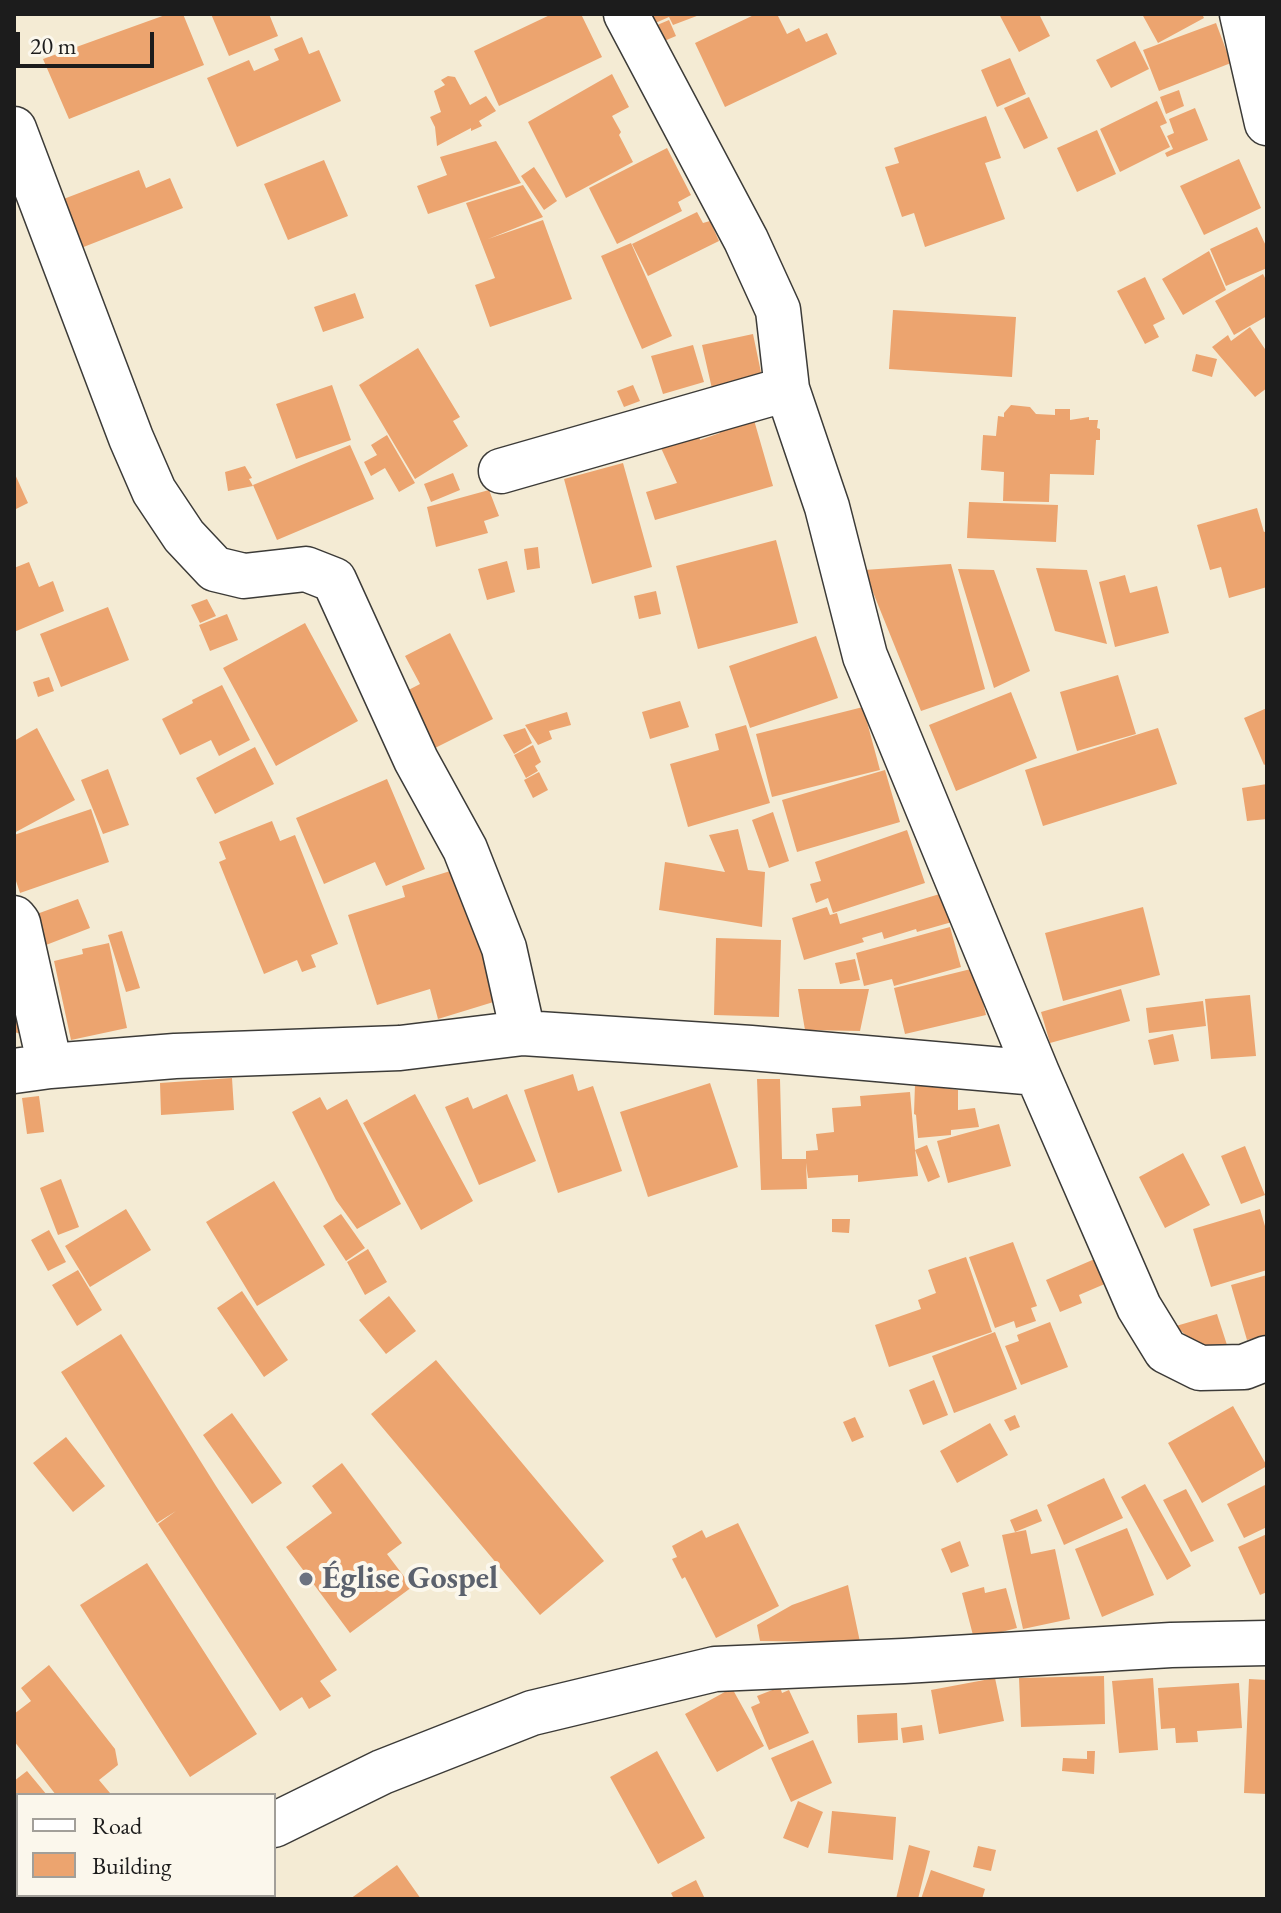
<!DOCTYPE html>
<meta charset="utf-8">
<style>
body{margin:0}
#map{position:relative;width:1281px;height:1913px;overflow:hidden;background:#f4ebd4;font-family:"EB Garamond",serif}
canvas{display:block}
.frame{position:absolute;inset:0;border:16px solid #1c1c1c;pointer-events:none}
.legend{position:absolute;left:16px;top:1793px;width:260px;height:104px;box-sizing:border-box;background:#fbf7ec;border:2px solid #a29f99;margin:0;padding:10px 14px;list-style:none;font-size:24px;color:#1c1c1c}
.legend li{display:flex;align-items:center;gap:16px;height:40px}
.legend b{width:40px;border:2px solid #a29f99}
.scale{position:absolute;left:16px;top:32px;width:138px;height:36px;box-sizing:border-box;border:4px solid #1c1c1c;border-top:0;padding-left:10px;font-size:24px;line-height:28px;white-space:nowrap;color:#1c1c1c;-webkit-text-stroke:6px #fbf7ec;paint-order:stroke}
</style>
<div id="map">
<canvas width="1281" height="1913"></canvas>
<div class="frame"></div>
<ul class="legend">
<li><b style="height:10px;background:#fff"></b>Road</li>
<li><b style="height:22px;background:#eca46f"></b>Building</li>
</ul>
<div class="scale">20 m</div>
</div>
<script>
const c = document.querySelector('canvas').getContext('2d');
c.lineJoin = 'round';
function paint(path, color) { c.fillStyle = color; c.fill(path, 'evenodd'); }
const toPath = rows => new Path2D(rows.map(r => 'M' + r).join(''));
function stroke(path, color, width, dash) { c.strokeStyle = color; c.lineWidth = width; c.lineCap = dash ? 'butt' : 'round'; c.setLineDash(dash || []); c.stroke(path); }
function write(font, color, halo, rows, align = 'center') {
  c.font = font + ' "EB Garamond",serif'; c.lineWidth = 8; c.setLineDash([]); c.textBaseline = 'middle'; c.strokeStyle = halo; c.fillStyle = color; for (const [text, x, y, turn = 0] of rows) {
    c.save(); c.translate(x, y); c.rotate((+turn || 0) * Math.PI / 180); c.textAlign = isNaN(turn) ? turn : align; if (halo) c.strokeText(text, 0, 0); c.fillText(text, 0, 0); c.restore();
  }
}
const building = toPath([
 [168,14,183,14,204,65,69,119,43,59],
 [211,14,269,14,278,36,229,56],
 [552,14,581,14,602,57,499,106,474,51],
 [638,14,702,14,673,25,669,17,644,28],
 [756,14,777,14,787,34,799,28,806,42,827,33,837,54,725,107,695,43],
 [999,14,1039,14,1050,36,1019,52],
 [1142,14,1202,14,1204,18,1158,43],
 [669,20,676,36,650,47,643,31],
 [1216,23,1231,63,1159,91,1143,50],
 [302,37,309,54,319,50,341,101,237,147,207,78,249,60,254,71,279,60,274,49],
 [1135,41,1149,69,1111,88,1096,60],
 [1010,58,1026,94,997,107,981,70],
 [612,74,629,107,612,116,621,132,619,135,633,162,566,198,528,122],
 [448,76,455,77,470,105,486,96,496,111,479,121,482,126,471,131,471,128,437,146,435,127,430,117,441,112,434,91,445,85,441,80],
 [1179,90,1184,106,1166,114,1160,97],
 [1029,97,1048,138,1024,149,1004,108],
 [1157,101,1167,123,1160,126,1170,147,1120,172,1100,129],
 [1195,108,1208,140,1167,157,1165,153,1173,149,1167,136,1174,133,1169,119],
 [986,116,1001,158,985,163,1005,219,925,247,914,213,902,217,885,167,899,163,894,148],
 [1097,130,1116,174,1077,192,1057,148],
 [496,141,521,183,428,214,417,186,447,175,440,157],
 [667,148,691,195,678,202,682,211,617,244,589,188],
 [1239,159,1261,208,1204,235,1180,186],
 [324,160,348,216,288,240,264,184],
 [534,167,557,201,544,210,521,176],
 [139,170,146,188,170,178,183,208,81,248,61,200],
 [523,185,543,217,488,239,543,220,572,299,490,327,475,285,495,278,466,203],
 [697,212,703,223,710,221,719,241,648,276,632,244],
 [1257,227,1267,248,1267,268,1226,286,1210,249],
 [631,243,672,336,642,349,601,256],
 [1209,251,1226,290,1183,315,1162,279],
 [1263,274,1267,282,1267,316,1234,335,1215,301],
 [1145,277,1165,319,1153,325,1159,337,1145,344,1117,291],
 [355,293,364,318,323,332,314,307],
 [893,310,1016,317,1012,377,889,369],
 [1250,327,1267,352,1267,388,1255,397,1212,347,1228,335,1231,341],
 [753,334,763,382,713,393,702,345],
 [693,345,704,382,663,394,651,356],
 [418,348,460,417,453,421,468,446,415,479,359,385],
 [1196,354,1217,359,1212,377,1192,371],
 [332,385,351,440,296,459,276,404],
 [633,385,640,401,624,407,617,391],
 [1011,405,1030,407,1036,414,1055,415,1055,409,1070,409,1070,420,1089,417,1089,420,1098,420,1097,428,1100,429,1100,440,1096,440,1094,475,1050,474,1049,502,1003,501,1004,472,981,470,983,435,996,436,998,416,1004,417,1004,413],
 [754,420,773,486,655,520,646,492,677,483,661,448,699,436,700,440,720,433,719,430],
 [387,435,415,483,399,492,385,468,371,476,364,462,377,455,371,445],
 [350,445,374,499,277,540,253,485],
 [623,463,652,567,592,584,564,479],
 [245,466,252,478,249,479,253,486,228,491,225,472],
 [14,472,28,503,14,510],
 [453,473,460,490,431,502,424,484],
 [489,490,499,516,484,521,488,533,436,547,427,507],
 [969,502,1058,505,1056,542,967,538],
 [1257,508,1264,532,1267,531,1267,587,1229,598,1221,567,1210,570,1197,525],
 [776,540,798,623,698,649,676,566],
 [538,547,540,568,527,570,524,549],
 [507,561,515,592,487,600,478,569],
 [29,562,39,587,53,581,64,611,14,632,14,568],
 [951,564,985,689,921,711,864,570],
 [1036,568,1087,570,1107,644,1055,631],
 [958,569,994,570,1030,671,994,688],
 [1125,575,1130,593,1157,586,1169,633,1115,647,1099,582],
 [656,591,661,614,639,619,634,596],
 [207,599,216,616,200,623,191,605],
 [108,607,129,660,61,687,40,634],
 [227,614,238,640,210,651,199,625],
 [305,623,358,721,276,766,223,668],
 [450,633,493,719,425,753,397,696,420,684,405,656],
 [816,636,838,698,750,728,729,666],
 [1118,675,1136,734,1077,751,1060,692],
 [49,677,54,691,38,697,33,682],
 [222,685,250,740,219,756,211,740,180,755,162,719,193,703,192,700],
 [1011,692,1037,758,956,791,929,725],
 [680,701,689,727,650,739,642,712],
 [863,707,880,770,772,797,756,734],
 [1267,708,1267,763,1264,765,1244,718],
 [567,712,571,725,549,731,552,739,538,745,525,725],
 [746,725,770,803,688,827,670,764,719,750,715,734],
 [37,728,75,800,14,833,14,741],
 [525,728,532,743,514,754,503,735],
 [1158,728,1177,784,1043,826,1025,770],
 [533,745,541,762,535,766,538,771,526,778,514,755],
 [255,747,274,784,215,814,196,778],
 [108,769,129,825,103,834,81,780],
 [885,770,900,822,797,852,782,800],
 [539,772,548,790,533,798,524,780],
 [387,779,425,869,386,886,375,862,324,884,296,818],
 [1267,784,1267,819,1247,821,1242,788],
 [91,809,109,862,20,893,14,875,14,835],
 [773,812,789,861,769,868,752,820],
 [272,821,280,841,295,835,338,944,311,955,316,967,302,972,297,960,264,974,219,862,226,859,219,842],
 [738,829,748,870,765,872,762,927,659,910,665,862,725,872,709,835],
 [907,830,925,883,833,913,828,898,816,903,810,884,821,881,815,862],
 [460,868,500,1000,438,1019,430,989,377,1005,348,915,405,897,402,886],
 [943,893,952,922,917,932,916,929,884,939,882,932,862,938,864,942,804,960,792,918,827,907,830,915,837,913,840,924],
 [78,899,90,928,46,945,34,915],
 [1143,907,1160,975,1063,1001,1045,933],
 [950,927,961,967,894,986,892,979,864,986,856,953],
 [122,931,140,988,126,992,108,935],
 [716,938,781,940,779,1017,714,1015],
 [109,943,127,1028,71,1040,54,961,83,954,82,949],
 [855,959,860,980,840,984,835,963],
 [975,968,986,1015,905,1034,894,988],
 [14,985,25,1035,14,1032],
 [798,989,869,989,860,1031,805,1030],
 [1121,989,1130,1021,1050,1043,1041,1012],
 [1250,995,1256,1056,1211,1059,1205,999],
 [1203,1001,1206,1026,1149,1033,1146,1008],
 [1173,1034,1179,1061,1154,1065,1148,1040],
 [573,1074,578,1091,593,1086,622,1171,558,1193,524,1090],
 [232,1078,234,1110,161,1115,160,1083],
 [757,1079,780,1079,782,1159,806,1159,806,1151,818,1150,816,1134,834,1132,832,1108,861,1106,860,1096,910,1092,915,1150,927,1145,940,1177,928,1182,915,1150,918,1176,858,1182,858,1175,808,1178,806,1163,807,1189,761,1190],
 [710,1083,738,1167,648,1197,620,1112],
 [915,1084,958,1090,958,1110,975,1108,979,1127,951,1130,951,1135,918,1138,916,1115,914,1114],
 [415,1094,473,1201,421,1230,363,1123],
 [507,1094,536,1161,479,1185,445,1107,468,1097,473,1109],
 [39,1096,44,1132,27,1134,22,1098],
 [320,1097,327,1110,347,1099,401,1204,357,1229,336,1200,292,1112],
 [999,1124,1011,1166,948,1183,937,1141],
 [1245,1146,1265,1195,1241,1204,1221,1156],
 [1183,1153,1210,1205,1165,1228,1139,1177],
 [61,1179,79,1227,58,1235,40,1188],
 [274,1181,325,1265,257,1306,206,1222],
 [126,1209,151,1250,90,1287,65,1246],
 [1260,1209,1267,1233,1267,1270,1211,1287,1193,1229],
 [341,1214,365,1248,346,1261,323,1226],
 [832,1219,850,1219,849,1233,832,1232],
 [49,1230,66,1262,48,1271,31,1240],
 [1013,1242,1037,1306,1031,1308,1036,1321,1016,1328,1014,1321,995,1328,969,1257],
 [368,1249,387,1282,365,1295,347,1262],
 [966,1257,992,1332,889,1367,875,1325,921,1309,918,1300,936,1293,928,1270],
 [1097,1258,1107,1283,1079,1295,1082,1303,1060,1312,1046,1280],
 [78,1270,102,1310,77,1326,52,1285],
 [1267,1275,1267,1335,1247,1340,1231,1285],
 [242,1291,288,1360,264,1377,217,1308],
 [389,1296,416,1331,386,1354,359,1320],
 [1217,1314,1227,1345,1210,1349,1193,1342,1176,1326],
 [1050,1322,1068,1367,1021,1385,1005,1346,1019,1341,1017,1335],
 [995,1332,1017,1389,954,1413,932,1356],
 [121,1334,216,1486,337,1670,320,1681,331,1696,309,1709,302,1697,280,1711,158,1524,176,1511,157,1523,61,1372],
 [436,1360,604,1561,540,1615,371,1414],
 [934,1380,948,1415,923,1425,909,1390],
 [1233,1406,1267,1466,1202,1503,1168,1443],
 [232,1413,282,1483,252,1504,203,1435],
 [1015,1415,1020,1427,1010,1431,1004,1420],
 [855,1417,864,1437,852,1442,843,1422],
 [990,1423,1008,1455,957,1483,940,1451],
 [66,1437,105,1486,73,1512,33,1463],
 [342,1463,402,1543,387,1554,412,1587,350,1633,286,1547,332,1513,312,1486],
 [1104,1478,1123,1518,1064,1545,1047,1505],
 [1145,1484,1191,1566,1167,1580,1121,1497],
 [1267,1484,1267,1527,1244,1538,1227,1504],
 [1186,1489,1214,1541,1191,1552,1163,1500],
 [1037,1509,1042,1521,1015,1532,1010,1520],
 [738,1523,779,1606,716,1638,685,1577,682,1579,672,1559,677,1557,672,1546,702,1530,706,1538],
 [1127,1528,1154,1595,1102,1617,1075,1549],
 [1026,1530,1031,1554,1055,1549,1070,1619,1023,1629,1002,1535],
 [1267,1534,1267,1592,1260,1595,1238,1547],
 [960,1541,969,1566,951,1573,941,1549],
 [147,1563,257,1734,190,1777,80,1605],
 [848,1585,860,1642,760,1641,757,1625,792,1605],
 [984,1587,985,1593,1006,1588,1017,1628,974,1639,962,1593],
 [49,1665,115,1749,118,1765,99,1780,110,1793,107,1795,56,1795,14,1741,14,1714,31,1701,21,1688],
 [1104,1676,1105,1724,1021,1727,1019,1678],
 [995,1678,1004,1721,939,1734,931,1690],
 [1153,1678,1158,1750,1119,1753,1112,1681],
 [1249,1679,1267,1680,1267,1794,1244,1793],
 [1239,1683,1242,1728,1197,1731,1198,1742,1176,1743,1175,1728,1161,1729,1158,1688],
 [780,1687,782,1693,789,1690,809,1733,769,1750,751,1707,760,1703,757,1696],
 [732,1688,764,1746,717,1772,685,1714],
 [897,1713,898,1740,858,1743,857,1715],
 [922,1725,924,1740,903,1743,901,1728],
 [813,1740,832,1783,791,1802,771,1758],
 [657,1751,705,1838,658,1864,610,1777],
 [1087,1751,1095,1751,1094,1774,1062,1771,1063,1758,1087,1759],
 [27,1771,47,1795,18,1795,18,1867,14,1862,14,1781],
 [798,1801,823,1812,808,1848,783,1838],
 [832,1811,896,1817,893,1860,828,1853],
 [909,1845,930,1851,918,1899,896,1899],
 [978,1846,996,1850,991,1871,973,1867],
 [397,1865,421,1899,350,1899],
 [931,1870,985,1889,982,1899,921,1899],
 [696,1880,705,1899,674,1899,671,1893]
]);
const minor = toPath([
 [626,14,746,240,778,310,787,389,827,507,865,656,1037,1073,1139,1307,1166,1351,1200,1368,1244,1367,1267,1358],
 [1242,14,1267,123],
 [14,129,131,438,154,491,184,536,215,569,244,576,306,569,334,580,416,760,465,849,504,948,523,1033],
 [501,471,787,389],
 [14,918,18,923,50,1066],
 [14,1071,50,1066,175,1056,400,1048,523,1033,751,1048,1037,1073],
 [274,1825,382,1772,532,1713,715,1669,904,1661,1171,1645,1267,1643],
 [148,1899,154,1895]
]);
const markers = [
 [306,1579,8,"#6b7280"]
];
const worshipNames = [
 ["Église Gospel",322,1579]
];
paint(building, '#eca46f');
stroke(minor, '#3c3b38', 47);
stroke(minor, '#fff', 44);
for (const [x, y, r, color] of markers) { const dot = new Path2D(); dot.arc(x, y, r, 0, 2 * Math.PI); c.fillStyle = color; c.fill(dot); stroke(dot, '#fbf7ec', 3); }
write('bold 32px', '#5b616d', '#fbf7ec', worshipNames, 'left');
</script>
